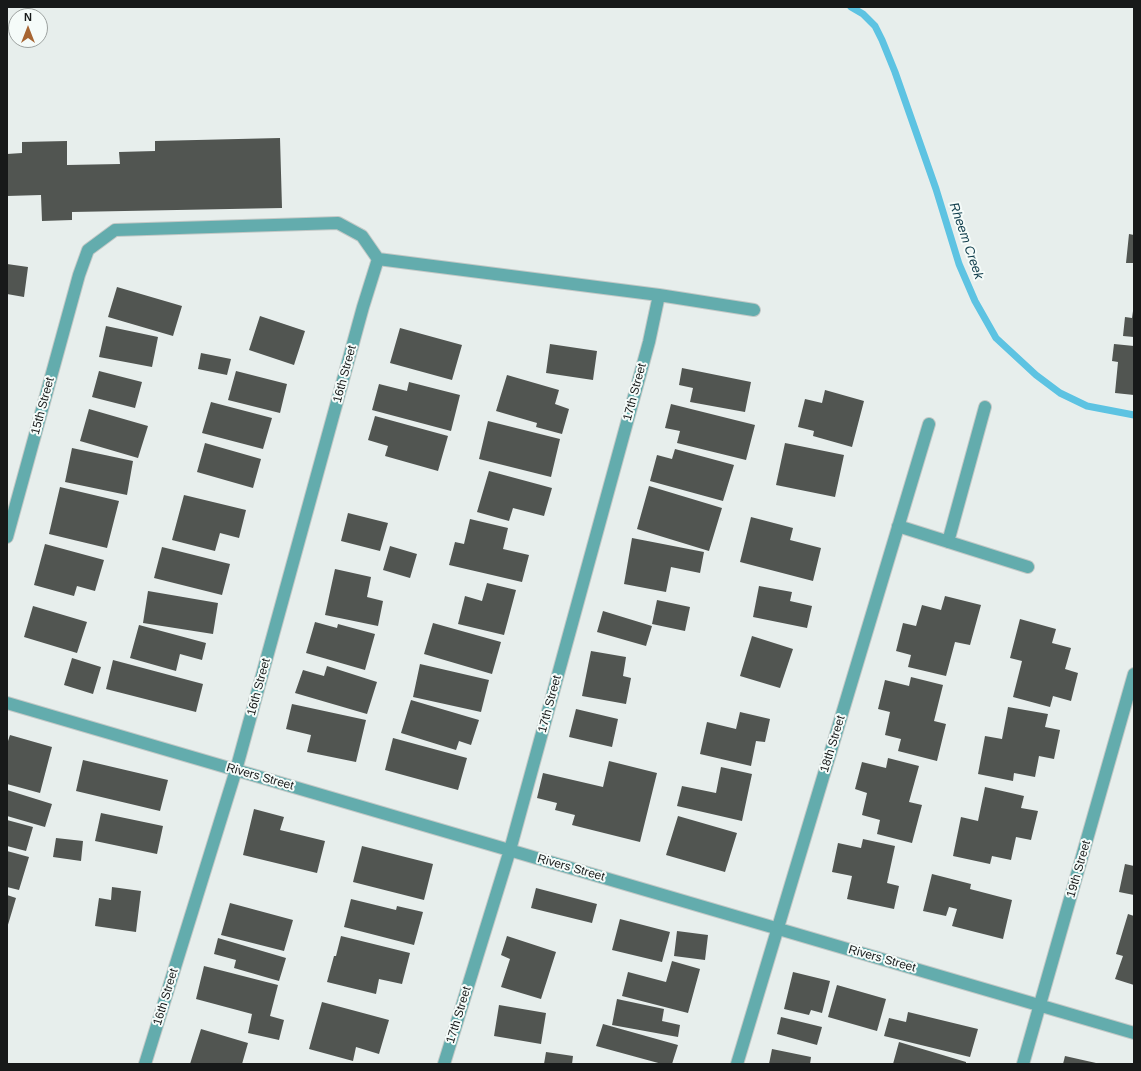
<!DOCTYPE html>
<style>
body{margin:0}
#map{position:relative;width:1141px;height:1071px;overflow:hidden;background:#e7eeec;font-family:Helvetica,sans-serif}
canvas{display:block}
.frame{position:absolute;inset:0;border:8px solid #171919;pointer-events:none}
.north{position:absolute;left:8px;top:8px;width:40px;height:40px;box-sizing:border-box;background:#f5fbf9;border:1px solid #9ca19f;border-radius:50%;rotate:0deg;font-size:11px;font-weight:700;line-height:16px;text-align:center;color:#171919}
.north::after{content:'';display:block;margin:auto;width:14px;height:18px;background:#a76532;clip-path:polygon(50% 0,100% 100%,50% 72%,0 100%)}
</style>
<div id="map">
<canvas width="1141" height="1071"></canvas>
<div class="frame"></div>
<div class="north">N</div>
</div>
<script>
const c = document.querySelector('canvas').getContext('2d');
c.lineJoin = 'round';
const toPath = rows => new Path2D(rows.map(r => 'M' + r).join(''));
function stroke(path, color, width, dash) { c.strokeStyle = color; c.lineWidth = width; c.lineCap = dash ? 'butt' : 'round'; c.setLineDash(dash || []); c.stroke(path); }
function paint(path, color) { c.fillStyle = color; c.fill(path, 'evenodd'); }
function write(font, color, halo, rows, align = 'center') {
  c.font = font + ' Helvetica,sans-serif'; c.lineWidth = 4; c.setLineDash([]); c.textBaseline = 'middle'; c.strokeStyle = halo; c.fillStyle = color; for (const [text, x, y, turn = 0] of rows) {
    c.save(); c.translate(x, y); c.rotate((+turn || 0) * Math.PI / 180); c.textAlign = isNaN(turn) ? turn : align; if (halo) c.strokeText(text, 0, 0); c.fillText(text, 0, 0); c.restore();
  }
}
const stream = toPath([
 [851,7,863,14,875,26,882,40,895,72,936,189,959,264,975,301,996,338,1036,375,1060,393,1087,406,1134,415]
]);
const building = toPath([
 [280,138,282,208,72,212,72,220,42,221,41,195,7,196,7,154,22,153,22,142,67,141,67,165,120,164,119,152,155,151,155,141],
 [1129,234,1134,235,1134,263,1126,263],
 [7,264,28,267,24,297,7,294],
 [117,287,182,306,173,336,108,317],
 [1133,311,1134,311,1134,337,1123,336,1125,317,1132,318],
 [260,316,305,331,294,365,249,350],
 [106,326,158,337,152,367,99,357],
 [400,328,462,345,452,380,390,363],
 [550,344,597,351,593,380,546,373],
 [1114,344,1134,346,1134,395,1115,393,1118,362,1112,361],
 [201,353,231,359,227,375,198,369],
 [682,368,751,382,745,412,690,402,693,388,679,385],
 [99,371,142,382,135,408,92,397],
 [236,371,287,384,280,413,228,400],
 [507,375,559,390,555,404,569,409,562,434,536,427,537,423,496,411],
 [409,382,460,395,451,431,372,410,379,384,407,391],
 [825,390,864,401,852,447,813,436,814,431,798,427,805,399,822,403],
 [211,402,272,418,263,449,202,433],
 [671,404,755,425,746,460,677,443,680,431,665,428],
 [89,409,148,426,138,458,80,441],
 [375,416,448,436,438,471,385,456,388,446,368,440],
 [488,421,560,439,551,477,479,459],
 [205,443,261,459,253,488,197,472],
 [785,443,844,455,835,497,776,485],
 [72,448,133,461,127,495,65,482],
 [675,449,734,465,723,501,650,481,657,455,672,459],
 [489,471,552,488,544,516,513,508,509,521,477,512],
 [649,486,722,508,709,551,637,529],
 [60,487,119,501,107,548,49,534],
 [184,495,246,510,239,538,220,533,215,551,172,540],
 [348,513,388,523,380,551,341,541],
 [751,517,793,528,790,540,821,548,813,581,740,562],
 [470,519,508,528,503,549,529,555,522,582,449,565,455,542,464,544],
 [632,538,704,552,700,573,671,567,666,592,624,584],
 [45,544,104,560,95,591,77,586,74,596,34,585],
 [390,546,417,554,410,578,383,570],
 [162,547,230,564,222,595,154,578],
 [335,569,371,577,367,597,383,601,378,626,325,615],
 [487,583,516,590,504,635,458,624,465,596,482,601],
 [759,586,792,592,790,601,812,606,807,628,753,617],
 [148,591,218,603,213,634,143,623],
 [945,596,981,605,970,645,955,642,946,676,908,667,911,655,896,651,903,623,916,626,922,605,941,610],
 [657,600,690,607,685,631,652,624],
 [33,606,87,622,77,653,24,637],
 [603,611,652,626,646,646,597,632],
 [1020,619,1056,629,1052,643,1071,648,1065,669,1078,673,1071,701,1053,696,1050,707,1013,697,1022,661,1010,658],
 [315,622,337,628,338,624,375,634,365,670,306,653],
 [433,623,501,642,492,674,424,654],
 [139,625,206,643,202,660,180,654,176,671,130,658],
 [752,636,793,649,780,688,740,676],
 [591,651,626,657,623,676,631,678,626,704,582,696],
 [72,658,101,667,93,694,64,685],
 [113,660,203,684,196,712,106,689],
 [420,664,489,680,481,712,413,697],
 [327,666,377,682,367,714,295,693,303,670,324,676],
 [911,677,943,685,934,721,946,724,937,761,898,751,901,739,885,735,890,712,878,709,885,680,909,686],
 [411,700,479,720,471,745,459,741,456,750,401,733],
 [292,704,366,720,356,762,307,752,311,735,286,729],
 [1008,707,1048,714,1045,727,1060,730,1054,759,1039,756,1035,777,1014,773,1013,781,978,774,985,736,1002,739],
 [576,709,618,719,612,747,569,737],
 [740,712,770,719,765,742,756,741,751,766,700,754,707,722,736,729],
 [10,735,52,747,40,793,7,784,7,744],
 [393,738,467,758,458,790,385,770],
 [888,758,919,766,909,802,922,805,912,843,877,834,880,820,862,815,867,793,855,789,862,762,886,768],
 [83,760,168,780,160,811,76,791],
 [609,761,657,773,640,842,572,825,575,815,555,810,557,803,537,798,543,773,603,787],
 [721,767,752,774,742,821,677,806,682,786,716,793],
 [985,787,1024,796,1021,808,1038,811,1031,840,1016,837,1011,860,992,856,990,864,953,856,961,817,978,821],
 [7,790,52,804,45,827,7,816],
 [254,809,284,817,280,830,325,841,317,873,243,855],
 [101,813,163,826,157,854,95,841],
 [678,816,737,833,725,872,666,855],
 [7,820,33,827,26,851,7,846],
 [56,838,83,841,81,861,53,857],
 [863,839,895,846,887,883,899,886,894,909,847,899,852,876,832,872,838,843,861,848],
 [362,846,433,864,424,900,353,882],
 [7,851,29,857,19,890,7,887],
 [1125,864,1134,866,1134,895,1119,892],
 [932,874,971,884,970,889,1012,900,1003,939,952,926,957,909,949,907,946,916,923,911],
 [112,887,141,891,136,932,95,926,99,898,111,900],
 [536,888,597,904,592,923,531,908],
 [7,895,16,898,7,928],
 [351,899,396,910,397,906,423,912,414,945,344,927],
 [230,903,293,920,284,951,221,935],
 [1128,914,1134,916,1134,985,1115,979,1123,956,1116,954],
 [620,919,670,932,662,962,612,950],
 [677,931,708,935,705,960,674,956],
 [341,936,410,953,402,984,379,979,376,994,327,982,334,956,336,956],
 [507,936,556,952,541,999,501,987,510,959,501,955],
 [218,938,286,958,279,981,234,968,236,960,214,954],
 [672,961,700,969,688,1013,622,996,628,972,666,982],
 [204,966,278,985,270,1016,284,1020,279,1040,248,1033,252,1014,196,999],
 [793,972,830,981,822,1013,811,1010,809,1015,784,1009],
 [837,985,886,999,877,1031,828,1017],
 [617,999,664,1009,662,1021,680,1025,678,1037,612,1025],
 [322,1002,389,1020,379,1054,356,1047,353,1061,309,1049],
 [499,1005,546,1013,541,1044,494,1036],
 [908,1012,978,1029,970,1057,884,1036,889,1018,906,1022],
 [781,1017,822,1027,817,1045,777,1034],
 [603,1024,678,1045,672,1064,662,1064,596,1046],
 [201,1029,248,1043,242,1064,190,1064],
 [899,1042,966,1062,966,1064,893,1064],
 [772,1049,811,1057,810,1064,769,1064],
 [546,1052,573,1056,572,1064,544,1064],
 [1065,1056,1096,1063,1096,1064,1063,1064]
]);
const minor = toPath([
 [659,295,754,310],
 [898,526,1028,567],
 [7,537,79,275,88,250,115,230,338,223,362,236,378,259,659,295,649,342,510,850,444,1064],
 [948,542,985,407],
 [7,703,1134,1033],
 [145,1064,236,770,363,307,378,259],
 [737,1064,929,424],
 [1023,1064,1134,674]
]);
const streetNames = [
 ["16th Street",345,374,-75],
 ["17th Street",635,392,-75],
 ["15th Street",43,406,-75],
 ["16th Street",259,687,-75],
 ["17th Street",550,704,-75],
 ["18th Street",833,744,-73],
 ["Rivers Street",260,777,16],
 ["Rivers Street",571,868,16],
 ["19th Street",1079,869,-74],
 ["Rivers Street",882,959,16],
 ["16th Street",166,997,-73],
 ["17th Street",459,1015,-73]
];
const waterNames = [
 ["Rheem Creek",966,241,71]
];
stroke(stream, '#5dc3e2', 7);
paint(building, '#515551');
stroke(minor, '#c2c8c6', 14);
stroke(minor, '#63acad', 12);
write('12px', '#171919', '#f5fbf9', streetNames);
write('italic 13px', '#13404e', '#f5fbf9', waterNames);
</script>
